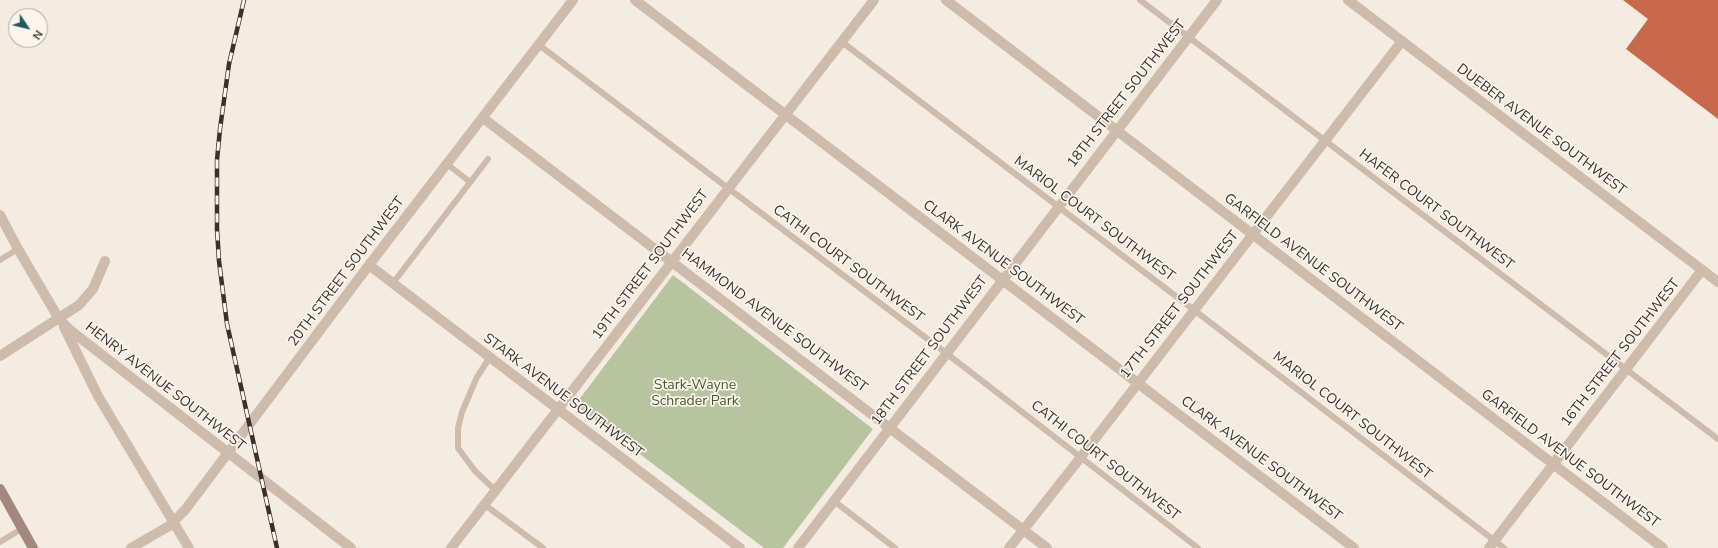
<!DOCTYPE html>
<style>
body{margin:0}
#map{position:relative;width:1718px;height:548px;overflow:hidden;background:#f4ebe1;font-family:"Nunito Sans",sans-serif}
canvas{display:block}
.north{position:absolute;left:8px;top:8px;width:40px;height:40px;box-sizing:border-box;background:#fbf5ee;border:1px solid #aea6a0;border-radius:50%;rotate:125deg;font-size:11px;font-weight:700;line-height:16px;text-align:center;color:#3b302b}
.north::after{content:'';display:block;margin:auto;width:14px;height:18px;background:#1f5a5e;clip-path:polygon(50% 0,100% 100%,50% 72%,0 100%)}
</style>
<div id="map">
<canvas width="1718" height="548"></canvas>
<div class="north">N</div>
</div>
<script>
const c = document.querySelector('canvas').getContext('2d');
c.lineJoin = 'round';
function paint(path, color) { c.fillStyle = color; c.fill(path, 'evenodd'); }
const toPath = rows => new Path2D(rows.map(r => 'M' + r).join(''));
function stroke(path, color, width, dash) { c.strokeStyle = color; c.lineWidth = width; c.lineCap = dash ? 'butt' : 'round'; c.setLineDash(dash || []); c.stroke(path); }
function write(font, color, halo, rows, align = 'center') {
  c.font = font + ' "Nunito Sans",sans-serif'; c.lineWidth = 3.5; c.setLineDash([]); c.textBaseline = 'middle'; c.strokeStyle = halo; c.fillStyle = color; for (const [text, x, y, turn = 0] of rows) {
    c.save(); c.translate(x, y); c.rotate((+turn || 0) * Math.PI / 180); c.textAlign = isNaN(turn) ? turn : align; if (halo) c.strokeText(text, 0, 0); c.fillText(text, 0, 0); c.restore();
  }
}
const green = toPath([
 [673,275,873,429,783,548,764,548,575,405]
]);
const building = toPath([
 [1623,0,1718,0,1718,119,1626,49,1648,19]
]);
const service = toPath([
 [1140,0,1718,439],
 [842,42,1194,310,1504,548],
 [539,45,946,353,1198,548],
 [447,164,470,182],
 [0,260,18,249],
 [393,283,488,159],
 [490,357,477,377,462,412,458,428,458,448,475,471,496,491],
 [834,501,895,548],
 [485,505,543,548],
 [0,542,23,528]
]);
const minor = toPath([
 [635,0,1354,548],
 [946,0,1663,548],
 [483,118,1047,548],
 [0,215,18,249,59,319,70,330,351,548],
 [369,265,740,548],
 [64,327,98,396,189,548],
 [0,356,79,305,93,289,105,261],
 [131,548,169,526,185,510,369,265,573,0],
 [451,548,874,0],
 [798,548,1217,0],
 [1009,548,1081,457,1402,41],
 [1489,548,1702,270]
]);
const tertiary = toPath([
 [1348,0,1718,282]
]);
const secondary = toPath([
 [0,489,33,548]
]);
const rail = toPath([
 [244,0,229,64,220,129,217,160,217,229,219,261,227,324,277,548]
]);
const streetNames = [
 ["18TH STREET SOUTHWEST",1127,94,-52],
 ["DUEBER AVENUE SOUTHWEST",1541,130,37],
 ["HAFER COURT SOUTHWEST",1436,210,37],
 ["MARIOL COURT SOUTHWEST",1094,219,37],
 ["CLARK AVENUE SOUTHWEST",1003,263,37],
 ["GARFIELD AVENUE SOUTHWEST",1313,263,37],
 ["CATHI COURT SOUTHWEST",848,264,37],
 ["19TH STREET SOUTHWEST",651,265,-53],
 ["20TH STREET SOUTHWEST",347,272,-53],
 ["17TH STREET SOUTHWEST",1180,305,-52],
 ["HAMMOND AVENUE SOUTHWEST",774,321,37],
 ["18TH STREET SOUTHWEST",930,351,-53],
 ["16TH STREET SOUTHWEST",1621,353,-52],
 ["HENRY AVENUE SOUTHWEST",165,387,38],
 ["STARK AVENUE SOUTHWEST",563,396,37],
 ["MARIOL COURT SOUTHWEST",1352,416,38],
 ["CLARK AVENUE SOUTHWEST",1261,459,37],
 ["GARFIELD AVENUE SOUTHWEST",1570,459,37],
 ["CATHI COURT SOUTHWEST",1105,461,38]
];
const parkNames = [
 ["Stark-Wayne",695,386],
 ["Schrader Park",695,402]
];
paint(green, '#b8c4a0');
paint(building, '#c8694b');
stroke(service, '#cdbbac', 6);
stroke(minor, '#cdbbac', 10);
stroke(tertiary, '#cdbbac', 10);
stroke(secondary, '#a18a7d', 10);
stroke(rail, '#3b302b', 4.5);
stroke(rail, '#fbf5ee', 3, [9]);
write('14px', '#3b302b', '#fbf5ee', streetNames);
write('14px', '#4a5a2e', '#fbf5ee', parkNames);
</script>
